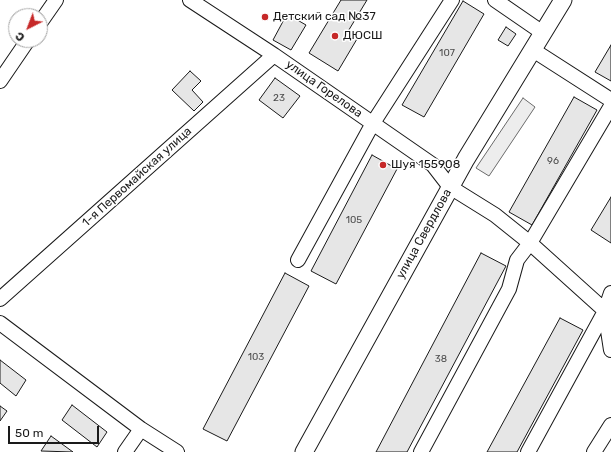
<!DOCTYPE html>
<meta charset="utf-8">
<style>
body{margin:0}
#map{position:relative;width:611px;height:452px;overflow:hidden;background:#fff;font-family:Rubik,sans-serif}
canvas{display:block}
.north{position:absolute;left:8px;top:8px;width:40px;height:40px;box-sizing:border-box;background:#fff;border:1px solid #a3a3a3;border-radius:50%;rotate:222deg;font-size:11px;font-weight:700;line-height:16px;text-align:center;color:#1a1a1a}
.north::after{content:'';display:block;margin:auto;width:14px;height:18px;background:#c62828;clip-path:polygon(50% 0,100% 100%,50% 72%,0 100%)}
.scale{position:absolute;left:8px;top:426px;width:91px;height:18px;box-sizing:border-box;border:2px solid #1a1a1a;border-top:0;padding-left:5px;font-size:12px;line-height:14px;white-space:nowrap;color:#1a1a1a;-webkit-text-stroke:3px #fff;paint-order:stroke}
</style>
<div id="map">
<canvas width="611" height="452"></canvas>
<div class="north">С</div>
<div class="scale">50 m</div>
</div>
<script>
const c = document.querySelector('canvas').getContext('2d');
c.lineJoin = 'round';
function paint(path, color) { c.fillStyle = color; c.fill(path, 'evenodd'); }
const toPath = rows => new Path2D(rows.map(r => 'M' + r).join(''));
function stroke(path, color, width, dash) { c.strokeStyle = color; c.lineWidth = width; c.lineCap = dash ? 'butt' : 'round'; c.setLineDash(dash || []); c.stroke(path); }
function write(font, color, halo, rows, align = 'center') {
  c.font = font + ' Rubik,sans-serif'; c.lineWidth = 3; c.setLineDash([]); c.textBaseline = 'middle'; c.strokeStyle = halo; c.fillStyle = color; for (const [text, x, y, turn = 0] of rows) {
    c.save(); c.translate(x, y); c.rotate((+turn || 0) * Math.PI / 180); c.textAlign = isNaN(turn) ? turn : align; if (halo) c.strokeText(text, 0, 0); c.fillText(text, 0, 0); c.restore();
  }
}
const parking = toPath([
 [523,98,535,107,489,176,476,168,523,98]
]);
const building = toPath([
 [341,0,367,0,347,33,357,39,338,71,309,53,341,0],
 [463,1,484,14,424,117,402,105,463,1],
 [287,14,306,25,291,50,273,40,287,14],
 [506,27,516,34,508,46,498,40,506,27],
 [611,45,611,81,595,72,611,45],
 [190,71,201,81,192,90,203,102,194,111,172,90,190,71],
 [275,78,300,96,283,118,259,100,275,78],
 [574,97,597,110,532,225,509,212,574,97],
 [372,155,397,169,336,284,311,271,372,155],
 [611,197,611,243,591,230,611,197],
 [481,253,506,266,407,452,376,452,481,253],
 [285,273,309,286,227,441,203,429,285,273],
 [560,318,583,330,517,452,487,452,560,318],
 [0,360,26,380,16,396,0,383,0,360],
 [72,405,107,432,97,447,62,420,72,405],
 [0,406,7,411,0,421,0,406],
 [51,436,73,452,41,451,51,436]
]);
const minor = toPath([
 [190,0,274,55,433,165,450,187,495,215,530,243,611,316],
 [495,0,543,33],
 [40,23,56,0],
 [533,50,611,100],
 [0,81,28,40],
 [298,260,373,123,452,0],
 [0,299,274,55],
 [605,311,611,350],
 [0,323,141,429,177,452],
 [125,452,141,429],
 [421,452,509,289,517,260,530,243,611,106],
 [528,452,605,311,611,293],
 [594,452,611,425]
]);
const major = toPath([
 [304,452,466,159,563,0]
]);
const markers = [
 [265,17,4,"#c62828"],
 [335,36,4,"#c62828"],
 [383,165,4,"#c62828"]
];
const numberNames = [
 ["107",447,53],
 ["23",279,98],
 ["96",553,161],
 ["105",354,220],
 ["103",256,357],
 ["38",441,359]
];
const poiNames = [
 ["Детский сад №37",273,17],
 ["ДЮСШ",343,36],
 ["Шуя 155908",391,165]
];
const streetNames = [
 ["улица Горелова",324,89,35],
 ["1-я Первомайская улица",137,177,-42],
 ["улица Свердлова",424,234,-61]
];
paint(parking, '#ededed');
stroke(parking, '#6a6a6a', 1);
paint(building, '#e6e6e6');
stroke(building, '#1a1a1a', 1);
stroke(minor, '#1a1a1a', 16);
stroke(major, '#1a1a1a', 19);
stroke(minor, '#fff', 14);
stroke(major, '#fff', 17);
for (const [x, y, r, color] of markers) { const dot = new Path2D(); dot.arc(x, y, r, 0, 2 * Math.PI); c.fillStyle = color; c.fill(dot); stroke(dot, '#fff', 1.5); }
write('10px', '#4d4d4d', null, numberNames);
write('12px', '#1a1a1a', '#fff', poiNames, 'left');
write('12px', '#1a1a1a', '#fff', streetNames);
</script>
